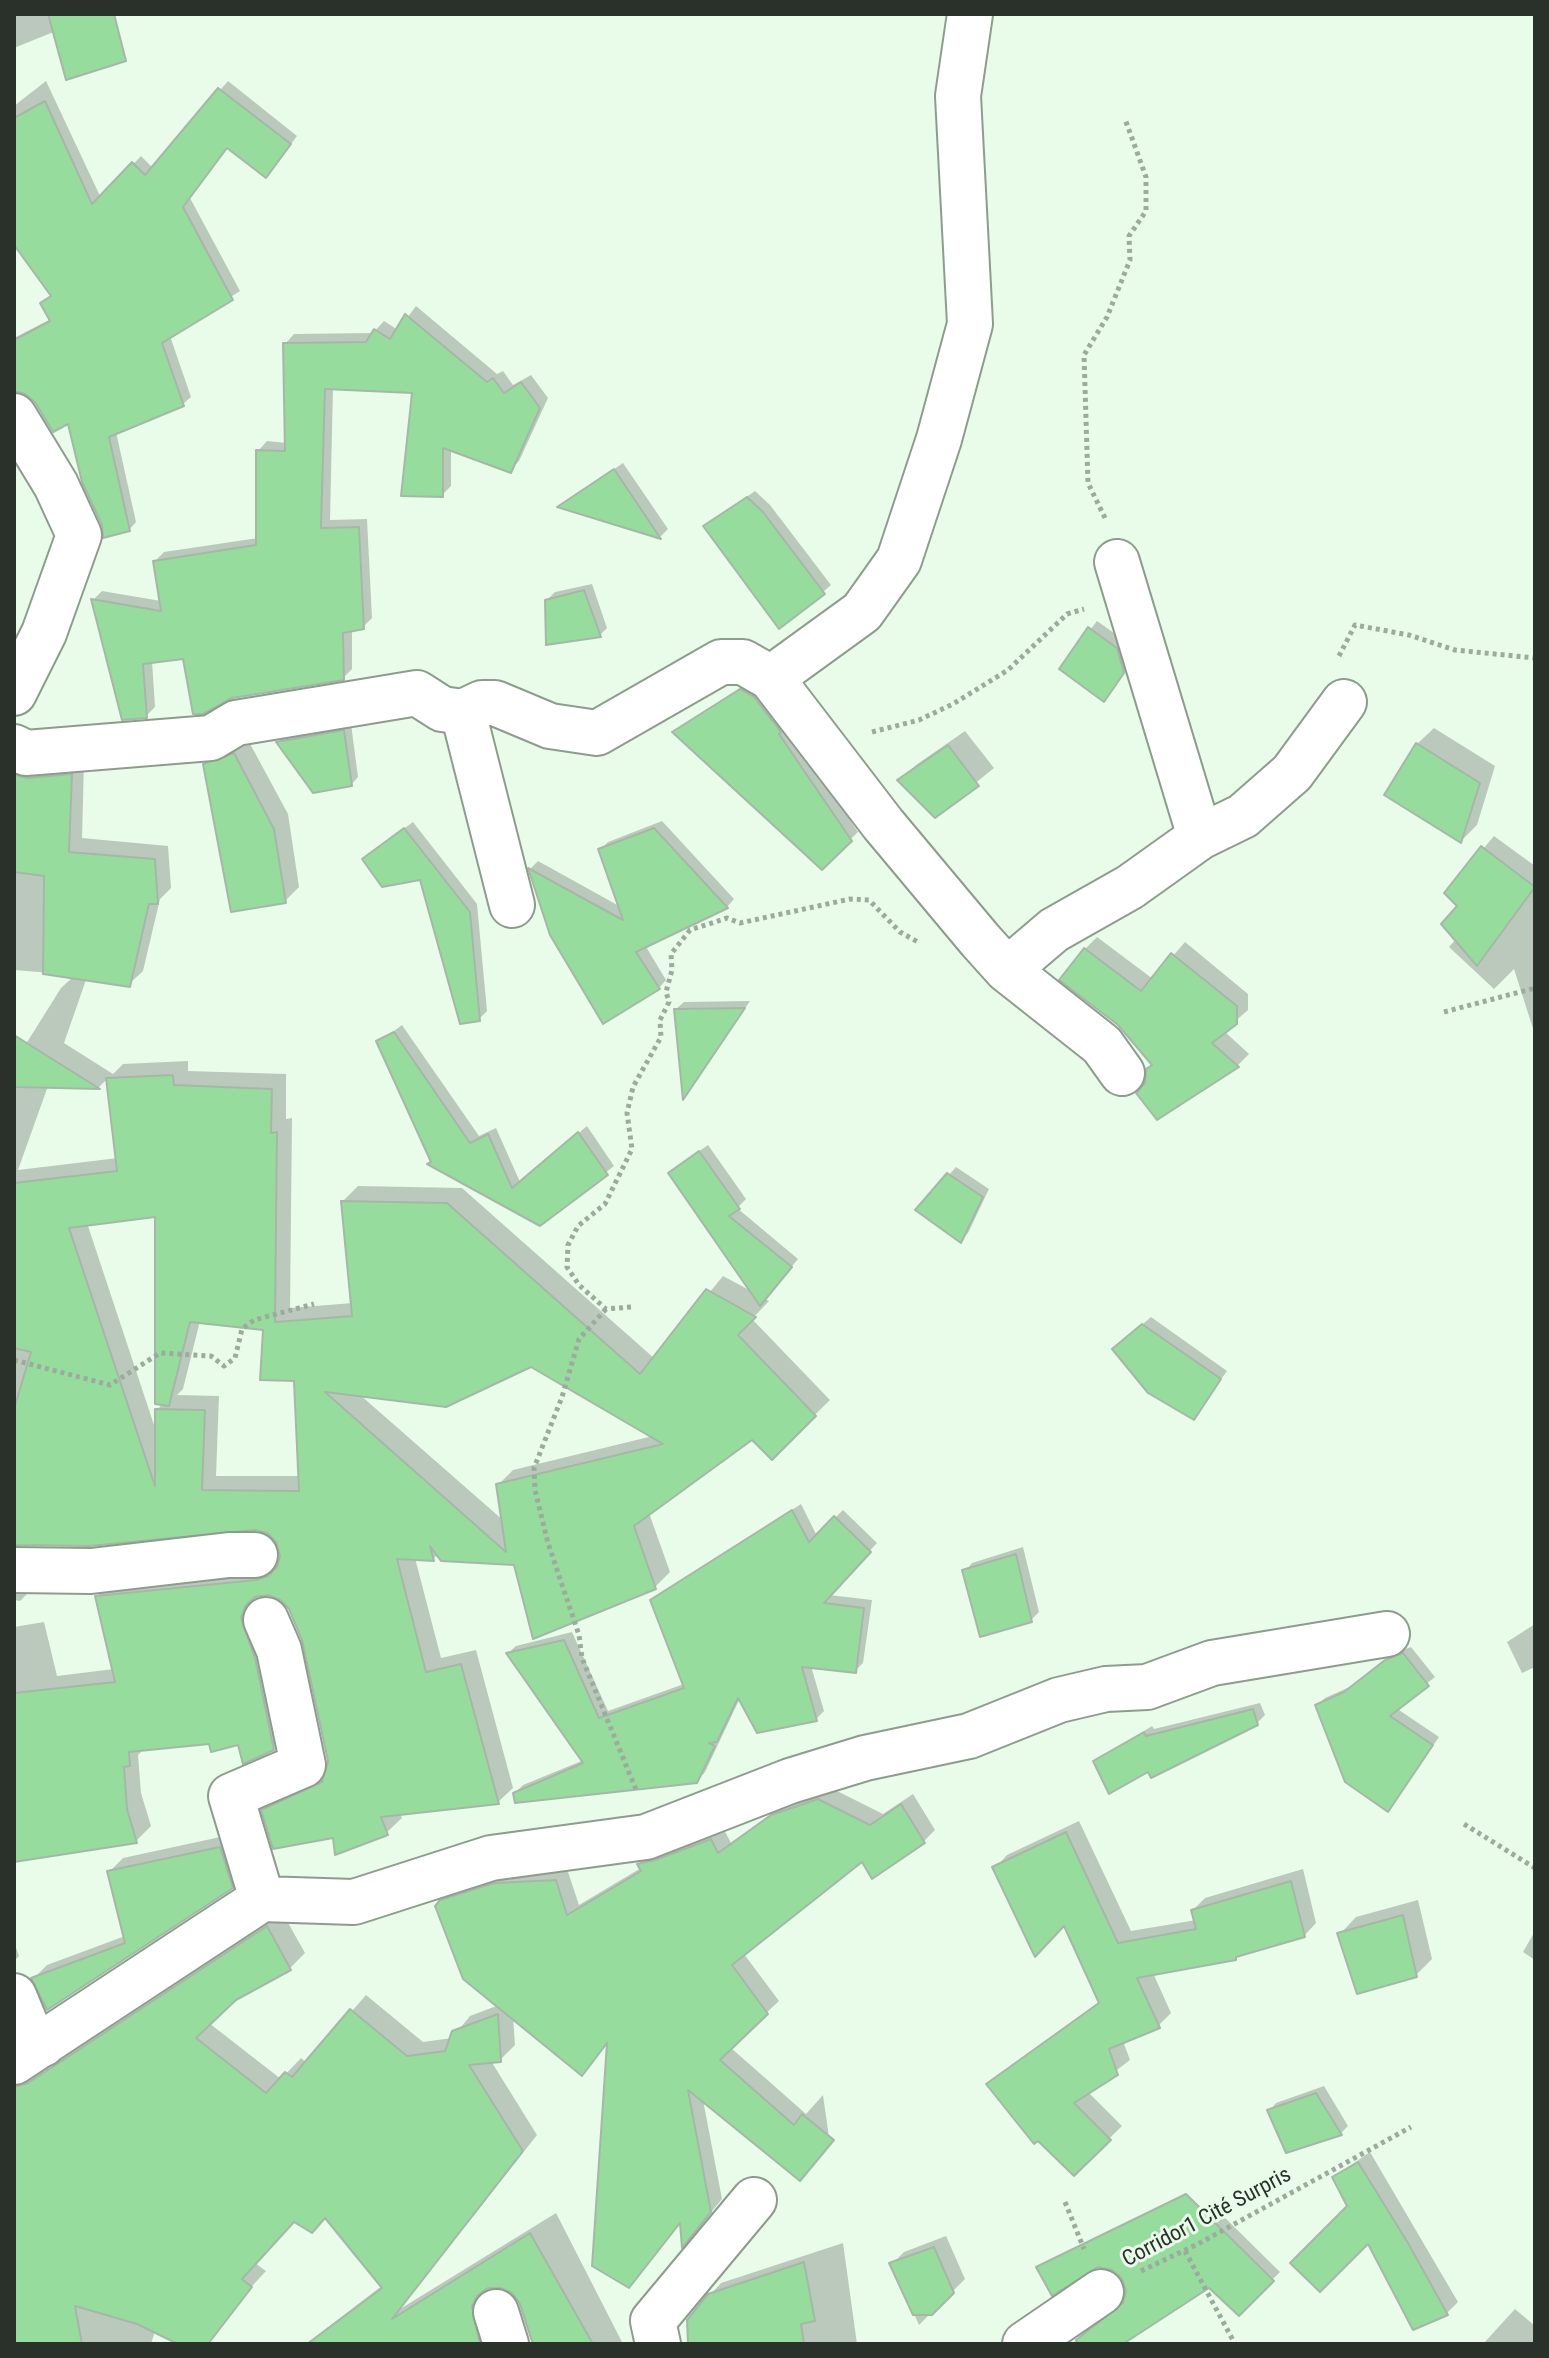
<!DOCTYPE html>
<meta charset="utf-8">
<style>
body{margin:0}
#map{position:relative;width:1549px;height:2358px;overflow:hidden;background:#e9fcea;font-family:"Roboto Condensed",sans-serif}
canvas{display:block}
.frame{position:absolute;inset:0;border:16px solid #2a312b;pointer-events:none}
</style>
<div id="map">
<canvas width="1549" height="2358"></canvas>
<div class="frame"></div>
</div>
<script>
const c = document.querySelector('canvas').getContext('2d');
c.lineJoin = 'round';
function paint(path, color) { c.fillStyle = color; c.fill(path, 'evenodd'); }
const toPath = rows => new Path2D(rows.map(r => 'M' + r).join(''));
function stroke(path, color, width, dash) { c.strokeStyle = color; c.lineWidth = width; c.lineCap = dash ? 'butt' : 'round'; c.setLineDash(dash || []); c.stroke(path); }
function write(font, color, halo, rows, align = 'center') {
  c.font = font + ' "Roboto Condensed",sans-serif'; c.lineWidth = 6; c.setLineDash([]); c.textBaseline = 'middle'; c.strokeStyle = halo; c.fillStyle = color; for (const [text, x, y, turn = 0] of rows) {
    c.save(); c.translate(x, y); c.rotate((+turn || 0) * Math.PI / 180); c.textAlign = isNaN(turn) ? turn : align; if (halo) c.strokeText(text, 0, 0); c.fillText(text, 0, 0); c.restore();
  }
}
const shadow = toPath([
 [14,14,98,14,14,48],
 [46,81,101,198,141,156,153,168,228,81,297,136,273,168,228,147,190,198,240,291,170,336,191,397,183,404,116,432,136,522,129,530,104,524,70,421,54,429,26,392,14,389,14,338,51,319,42,304,52,295,14,242,14,106],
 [416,306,497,374,503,371,513,385,531,375,548,398,519,461,510,470,451,449,451,486,442,495,414,391,333,387,330,520,367,519,372,618,363,627,352,629,352,669,343,678,184,657,152,661,155,707,146,716,93,600,102,591,161,601,155,561,164,552,258,538,258,451,267,441,287,443,285,344,294,334,373,333,384,321,398,330],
 [623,463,668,529,661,536,561,506],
 [755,491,770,505,831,585,823,592,705,526],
 [592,584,607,628,600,635,547,600,555,592],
 [1097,621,1124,640,1131,663,1111,691,1061,668],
 [749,682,762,690,858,832,822,867,675,732],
 [351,724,358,777,351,785,279,742,286,735],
 [1434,728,1495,766,1477,825,1461,841,1417,744],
 [965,731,994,768,935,816,900,780,916,765],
 [248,740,288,814,299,887,285,901,205,764,219,750],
 [14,756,84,762,82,838,168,846,171,888,160,899,143,971,129,984,87,977,64,1043,113,1074,123,1064,188,1061,188,1071,286,1074,286,1119,292,1118,290,1308,353,1303,343,1201,358,1186,462,1188,655,1359,723,1276,753,1292,678,1166,708,1145,746,1199,737,1208,798,1259,765,1299,769,1301,752,1319,830,1400,772,1457,753,1437,649,1513,670,1572,655,1587,534,1636,515,1563,438,1554,433,1559,415,1558,441,1658,476,1650,513,1788,498,1802,400,1813,402,1818,386,1833,335,1835,264,1811,279,1796,326,1773,330,1760,305,1644,291,1609,283,1599,270,1593,258,1595,257,1613,288,1733,273,1748,211,1742,145,1748,138,1755,141,1793,151,1826,136,1841,14,1860,14,1627,44,1622,57,1676,114,1669,97,1596,112,1581,280,1563,282,1554,279,1542,268,1531,229,1528,90,1544,14,1546,14,1063,61,988,75,975,14,970],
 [108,1078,118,1158,18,1170,48,1086,99,1087],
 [157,1215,163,1403,157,1410,156,1431,87,1223],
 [200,1321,265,1328,295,1379,300,1476,216,1476,219,1396,177,1395,183,1389],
 [532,1365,653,1436,513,1470,498,1485,504,1521,359,1394],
 [662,821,734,899,727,907,645,945,666,980,659,988,552,934,531,868,538,861,621,907,600,850,608,842],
 [413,822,477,904,487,1011,479,1019,422,878,372,852],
 [1494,836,1535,866,1535,1035,1514,969,1494,989,1449,947,1456,939,1460,906,1446,893],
 [1097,937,1153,979,1185,942,1248,994,1248,1010,1224,1031,1249,1054,1237,1066,1147,1083,1154,1065,1085,949],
 [750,1001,690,1090,684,1096,676,1009,684,1002],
 [402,1025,479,1136,496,1128,520,1182,587,1126,614,1166,540,1224,430,1163,432,1161,379,1042],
 [956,1167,989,1189,968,1233,961,1240,949,1175],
 [1151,1317,1227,1371,1194,1418,1122,1342],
 [801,1504,817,1536,843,1510,877,1543,829,1595,872,1600,863,1663,855,1671,811,1666,824,1711,816,1719,740,1698,705,1772,697,1781,515,1793,523,1785,584,1760,508,1653,516,1646,572,1632,608,1711,684,1684,652,1601],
 [1023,1547,1039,1612,1031,1620,965,1571,972,1563],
 [14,1574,35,1586,20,1601,14,1600],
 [1535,1624,1535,1667,1522,1673,1507,1642],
 [1411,1647,1435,1677,1396,1708,1439,1737,1395,1801,1317,1705,1325,1698,1354,1685,1395,1653],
 [1260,1703,1265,1715,1257,1723,1149,1769,1096,1761,1152,1726,1154,1729],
 [831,1788,883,1814,913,1794,935,1830,924,1841,862,1859,744,1954,779,2001,730,2047,806,2114,823,2095,830,2144,703,2100,722,2199,693,2234,682,2221,629,2286,609,2041,582,2073,513,2017,515,2045,500,2060,491,2061,537,2135,400,2309,556,2213,623,2344,532,2344,515,2293,501,2286,488,2286,486,2303,502,2344,306,2344,383,2285,326,2216,294,2220,255,2263,266,2271,229,2311,208,2344,183,2344,155,2331,151,2344,14,2344,14,2066,33,2073,45,2068,282,1912,305,1953,290,1968,234,1998,209,2023,281,2079,301,2058,307,2063,366,1995,423,2042,452,2038,470,2016,499,2005,442,1902,454,1889,507,1872,567,1869,579,1905,641,1868,639,1864,650,1852,723,1828,731,1843,785,1804],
 [1079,1821,1131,1931,1196,1920,1193,1910,1205,1898,1303,1869,1316,1923,1304,1936,1240,1954,1235,1958,1153,1973,1171,2013,1158,2026,1123,2041,1130,2060,1088,2092,1122,2126,1074,2173,989,2084,1100,2001,1065,1923,995,1868,1007,1855],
 [234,1834,245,1873,231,1887,48,2008,33,1979,47,1965,125,1936,109,1872,123,1858],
 [1418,1900,1432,1959,1416,1975,1340,1934,1356,1917],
 [1535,1931,1535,1960,1523,1952],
 [14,1942,19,1956,14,1961],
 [1324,2086,1348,2126,1341,2133,1269,2111,1276,2103],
 [1370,2152,1458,2302,1447,2313,1350,2206,1334,2177],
 [1212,2205,1280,2272,1239,2313,1209,2285,1119,2344,1071,2344,1123,2307,1132,2271],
 [946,2236,965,2279,919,2325,892,2264,904,2252],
 [843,2243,857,2344,690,2344,710,2295,721,2283],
 [1515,2309,1535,2326,1535,2344,1483,2344]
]);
const building = toPath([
 [48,14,114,14,126,61,66,80,48,14],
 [218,88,291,144,266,178,227,148,183,207,233,300,162,343,184,406,109,437,130,531,103,538,102,525,82,482,68,424,53,432,35,402,25,394,14,391,14,340,50,321,40,303,51,296,14,245,14,118,45,101,92,204,132,162,145,175,218,88],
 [405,314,487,382,493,378,504,393,521,382,540,408,511,473,443,448,443,497,401,496,412,393,325,389,321,528,359,527,364,629,343,633,344,680,232,698,203,714,193,714,183,659,143,664,147,718,122,720,91,599,161,611,153,561,256,545,256,450,285,451,283,343,366,342,374,329,390,339,405,314],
 [614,469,661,539,557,507,614,469],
 [747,497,763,512,825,594,779,629,703,526,747,497],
 [584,590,601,637,546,645,545,600,584,590],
 [1088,627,1117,648,1124,673,1104,702,1059,669,1088,627],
 [740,689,754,697,781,732,779,734,852,841,822,870,672,732,740,689],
 [344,730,352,786,313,793,276,742,344,730],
 [1416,743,1480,783,1461,843,1384,795,1416,743],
 [948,745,979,786,935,818,897,780,948,745],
 [234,753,274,829,286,903,231,912,203,764,234,753],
 [72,774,69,852,155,859,158,904,149,904,130,987,43,974,44,876,14,872,14,775,28,778,72,774],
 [404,828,470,912,480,1021,460,1024,420,880,382,887,362,859,404,828],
 [654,828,728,908,636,952,660,989,603,1024,550,935,528,868,623,920,598,849,654,828],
 [1481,846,1535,887,1477,966,1441,924,1457,906,1444,893,1481,846],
 [1084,948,1141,991,1171,953,1237,1006,1237,1024,1212,1043,1239,1067,1157,1120,1136,1093,1145,1083,1146,1069,1152,1065,1118,1025,1059,980,1084,948],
 [745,1008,683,1100,674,1009,745,1008],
 [394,1032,470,1143,488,1134,512,1188,578,1132,608,1175,540,1226,427,1164,431,1162,376,1041,394,1032],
 [14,1035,100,1089,14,1087,14,1035],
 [173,1075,174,1085,272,1089,271,1133,277,1132,275,1322,352,1316,341,1201,447,1203,640,1374,706,1289,756,1317,738,1335,816,1416,772,1460,752,1440,634,1526,656,1589,533,1639,514,1565,441,1561,430,1546,434,1561,397,1559,426,1672,461,1664,499,1804,381,1817,388,1835,335,1855,333,1838,273,1849,261,1810,322,1782,328,1761,302,1640,289,1609,280,1600,268,1595,255,1597,246,1605,241,1618,255,1658,274,1750,243,1764,238,1745,211,1752,209,1744,129,1752,130,1766,124,1767,127,1809,137,1843,14,1862,14,1693,115,1682,95,1596,256,1580,268,1576,277,1567,280,1556,276,1542,267,1533,255,1530,90,1546,14,1545,14,1409,31,1352,14,1348,14,1183,117,1171,106,1078,173,1075],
 [155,1217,155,1404,169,1406,190,1322,263,1330,260,1380,294,1381,299,1491,202,1490,205,1410,155,1409,155,1486,69,1228,155,1217],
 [531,1367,663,1444,496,1484,506,1552,325,1392,446,1407,531,1367],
 [699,1151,740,1209,729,1216,792,1267,760,1306,668,1173,699,1151],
 [947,1173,983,1197,961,1243,915,1210,947,1173],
 [1142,1324,1221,1379,1194,1420,1148,1393,1112,1349,1142,1324],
 [792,1510,809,1542,834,1516,871,1552,824,1603,864,1608,856,1673,802,1667,817,1721,757,1733,738,1698,717,1742,709,1743,715,1746,697,1783,515,1803,513,1793,583,1763,506,1653,564,1640,599,1718,684,1688,650,1600,792,1510],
 [1016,1554,1032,1622,980,1637,962,1570,1016,1554],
 [1403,1653,1429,1686,1390,1716,1433,1745,1388,1812,1345,1782,1315,1705,1344,1692,1385,1660,1403,1653],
 [1253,1709,1258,1725,1151,1778,1148,1772,1109,1794,1093,1761,1144,1732,1146,1736,1253,1709],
 [818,1799,870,1825,901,1804,925,1843,872,1879,862,1862,732,1965,768,2014,720,2060,794,2125,802,2114,834,2140,800,2181,688,2090,711,2212,682,2248,680,2223,629,2288,592,2266,607,2043,582,2076,463,1979,435,1906,440,1900,494,1883,556,1880,567,1915,641,1871,637,1864,655,1860,711,1839,718,1853,771,1815,818,1799],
 [1066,1832,1118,1943,1196,1929,1191,1910,1291,1881,1305,1937,1236,1957,1236,1960,1137,1978,1160,2028,1109,2049,1118,2075,1074,2103,1111,2140,1074,2176,1038,2141,1034,2144,986,2084,1099,2003,1064,1926,1035,1957,992,1867,1066,1832],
 [220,1847,233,1888,47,2010,31,1978,125,1943,107,1871,220,1847],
 [1403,1915,1417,1977,1357,1994,1337,1933,1403,1915],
 [267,1926,291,1970,236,2000,196,2038,266,2093,285,2072,292,2077,350,2009,407,2056,445,2051,452,2031,498,2014,501,2062,469,2065,523,2151,392,2319,530,2233,593,2344,533,2344,520,2304,512,2293,501,2288,488,2288,477,2296,472,2306,480,2344,307,2344,382,2288,325,2218,312,2233,294,2222,242,2279,252,2287,208,2344,178,2344,137,2324,75,2306,82,2344,14,2344,14,2087,28,2083,267,1926],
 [1316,2093,1342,2135,1286,2153,1267,2110,1316,2093],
 [1358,2162,1408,2243,1448,2315,1413,2330,1368,2244,1320,2292,1290,2263,1347,2206,1332,2177,1358,2162],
 [1186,2194,1274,2281,1239,2316,1209,2288,1123,2344,1078,2344,1076,2340,1123,2303,1126,2291,1122,2279,1112,2270,1098,2267,1052,2296,1036,2267,1186,2194],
 [934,2247,954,2293,932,2315,913,2315,889,2263,934,2247],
 [804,2262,815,2321,801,2324,804,2344,688,2344,687,2320,708,2294,804,2262]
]);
const path = toPath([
 [1105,518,1088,483,1084,355,1107,317,1130,260,1129,236,1146,211,1146,177,1125,119],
 [1339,656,1355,625,1409,635,1455,650,1535,658],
 [872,732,919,720,953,704,1008,670,1067,614,1084,609],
 [1444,1012,1535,988],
 [631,1307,606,1309,579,1285,567,1267,568,1245,578,1226,605,1204,632,1149,627,1113,633,1087,661,1037,660,1020,669,1002,666,992,672,970,671,954,690,930,727,918,740,923,850,899,869,900,900,932,918,942],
 [606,1309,579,1339,562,1397,534,1468,535,1490,548,1543,579,1635,582,1658,637,1792],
 [14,1360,110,1385,160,1353,211,1356,224,1366,235,1358,242,1329,254,1320,314,1304],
 [1464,1824,1535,1868],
 [1065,2202,1084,2249],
 [1185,2251,1235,2344],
 [1141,2271,1198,2244,1411,2127]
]);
const street = toPath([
 [14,416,56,485,79,535,44,633,14,693],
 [1117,562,1200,837],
 [771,678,883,824,980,940,1007,970,1102,1045,1122,1073],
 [463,712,512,905],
 [14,747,26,753,211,738,236,723,417,693,442,709,463,712,482,703,495,703,550,726,597,733,721,662,743,662,771,678,862,612,899,560,939,439,970,324,958,96,970,14],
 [1007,970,1054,930,1130,887,1200,837,1243,816,1292,773,1344,702],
 [14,1570,91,1571,229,1555,255,1555],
 [262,1899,231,1796,303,1765,279,1650,266,1620],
 [14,1996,28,2030,43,2044],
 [14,2062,262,1899,354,1902,491,1858,646,1837,790,1781,865,1758,969,1736,1059,1700,1106,1689,1147,1687,1212,1663,1387,1634],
 [496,2312,506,2344],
 [658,2344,653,2321,754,2200],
 [1025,2344,1101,2292]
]);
const streetNames = [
 ["Corridor1 Cité Surpris",1207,2218,-28]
];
paint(shadow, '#0003');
paint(building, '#96dc9d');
stroke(building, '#a6b7a7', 2);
stroke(street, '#8c9d8d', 48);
stroke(path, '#9dab9e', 5, [4, 4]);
stroke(street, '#fff', 44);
write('22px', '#2a312b', '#e9fcea', streetNames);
</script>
